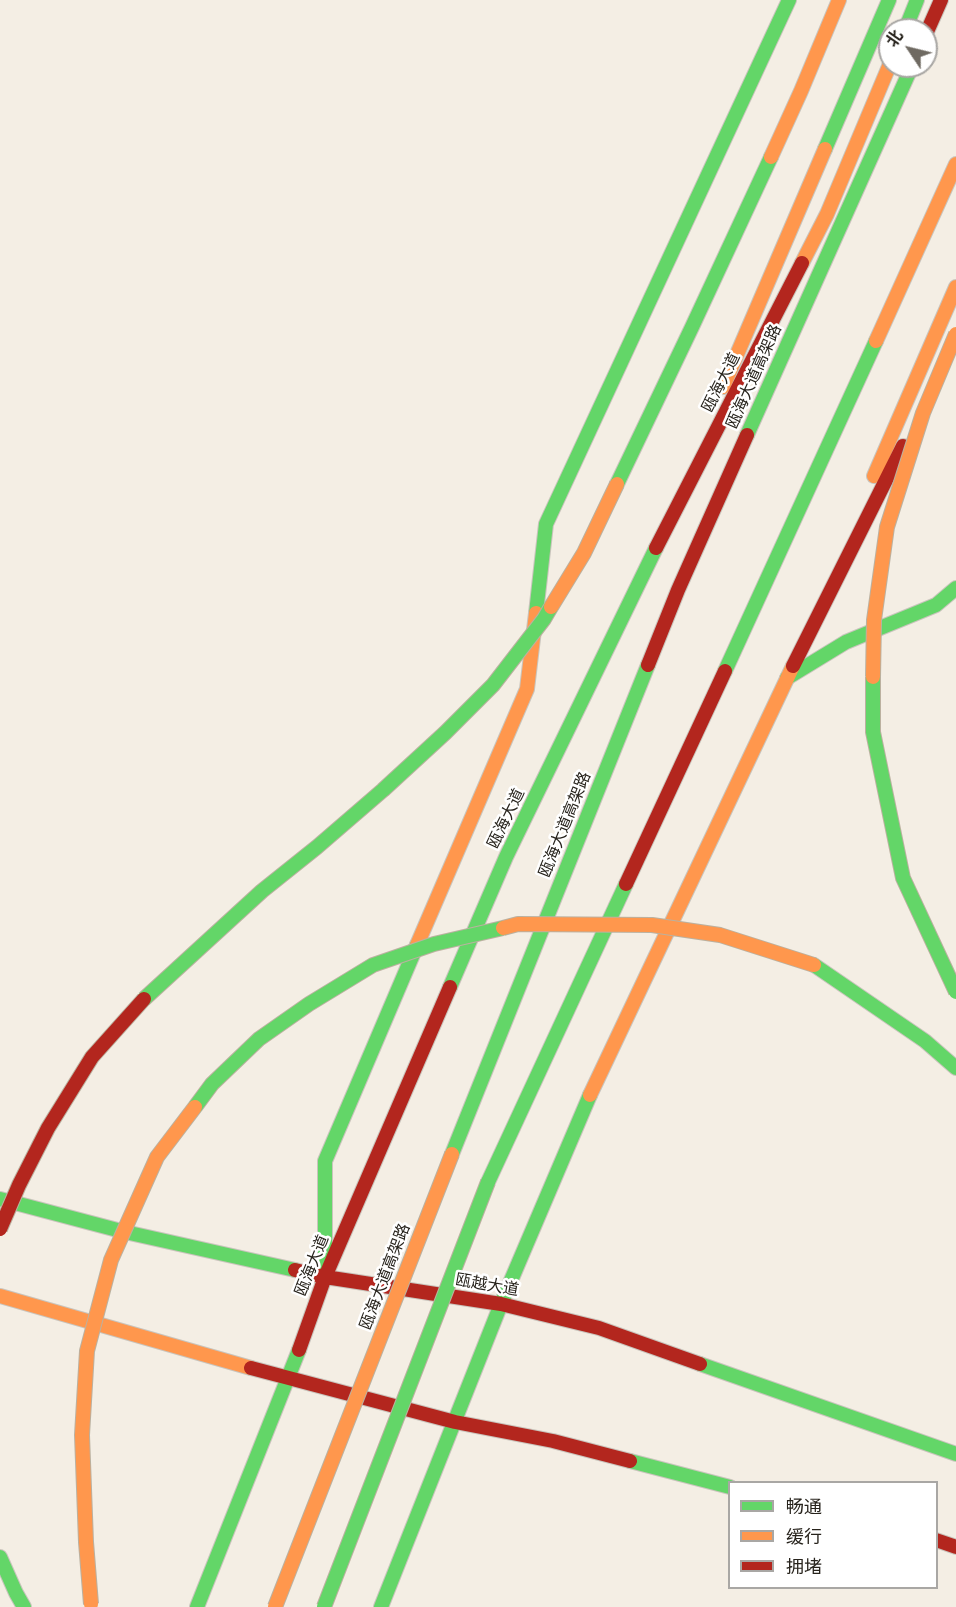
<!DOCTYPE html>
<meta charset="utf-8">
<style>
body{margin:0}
#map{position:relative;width:956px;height:1607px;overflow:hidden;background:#f4eee4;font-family:Jost,"Noto Sans SC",sans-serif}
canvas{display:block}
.legend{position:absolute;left:728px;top:1481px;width:210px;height:108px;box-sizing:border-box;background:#fff;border:2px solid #a9a7a4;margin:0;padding:8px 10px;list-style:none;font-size:18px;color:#27231c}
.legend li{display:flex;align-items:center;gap:12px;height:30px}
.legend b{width:30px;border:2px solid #a9a7a4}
.north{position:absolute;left:878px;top:18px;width:60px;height:60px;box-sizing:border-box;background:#fff;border:2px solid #a9a7a4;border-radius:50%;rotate:305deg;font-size:16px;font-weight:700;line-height:24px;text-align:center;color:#27231c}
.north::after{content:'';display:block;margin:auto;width:21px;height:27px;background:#6f6a62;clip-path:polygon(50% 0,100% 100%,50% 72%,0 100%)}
</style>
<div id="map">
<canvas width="956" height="1607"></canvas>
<ul class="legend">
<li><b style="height:8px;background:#63d668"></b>畅通</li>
<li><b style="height:8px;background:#ff974d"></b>缓行</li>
<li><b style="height:8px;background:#b3261e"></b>拥堵</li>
</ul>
<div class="north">北</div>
</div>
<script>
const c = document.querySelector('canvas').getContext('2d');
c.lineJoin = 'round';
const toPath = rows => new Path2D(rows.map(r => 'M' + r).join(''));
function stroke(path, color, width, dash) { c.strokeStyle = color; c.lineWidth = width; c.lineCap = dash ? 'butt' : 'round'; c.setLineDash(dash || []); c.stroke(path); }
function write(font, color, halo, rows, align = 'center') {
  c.font = font + ' Jost,"Noto Sans SC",sans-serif'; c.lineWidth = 5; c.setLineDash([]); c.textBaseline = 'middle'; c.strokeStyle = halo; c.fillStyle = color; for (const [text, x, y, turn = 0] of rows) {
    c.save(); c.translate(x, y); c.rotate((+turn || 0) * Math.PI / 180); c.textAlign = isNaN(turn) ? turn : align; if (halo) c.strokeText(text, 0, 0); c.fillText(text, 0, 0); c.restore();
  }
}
const fast = toPath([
 [905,30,917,0],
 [825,149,889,0],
 [747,435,912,66],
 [617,484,692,327,771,157],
 [536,613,546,524,789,0],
 [725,671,876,341],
 [787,678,846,642,936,605,956,588],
 [814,965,925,1041,956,1068],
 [450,987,506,857,656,548],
 [452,1154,648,665],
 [488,1182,626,884],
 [0,1199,125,1232,295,1270],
 [325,1277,325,1161,417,945],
 [700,1364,956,1454],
 [630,1461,730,1487],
 [0,1557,16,1593,24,1607],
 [197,1607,299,1350],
 [381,1607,501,1304,590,1095]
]);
const slow = toPath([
 [771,157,801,91,839,0],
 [802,263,827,214,890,64],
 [876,341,956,164],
 [723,387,825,149],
 [874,476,956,287],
 [417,945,527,689,536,613],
 [590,1095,793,666],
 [0,1296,251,1368]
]);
const jam = toPath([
 [926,34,941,0],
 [656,548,802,263],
 [648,665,678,590,747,435],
 [793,666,903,446],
 [626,884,725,671],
 [295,1270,325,1277,501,1304,599,1328,700,1364],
 [299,1350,325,1277,450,987],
 [251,1368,455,1422,553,1441,630,1461],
 [936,1540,956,1547]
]);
const fastBridge = toPath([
 [873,677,873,732,903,878,956,992],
 [144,999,262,891,317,847,383,790,445,733,493,685,544,619,551,607],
 [195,1107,212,1084,259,1039,309,1004,373,965,434,944,503,928],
 [324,1607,488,1182]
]);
const slowBridge = toPath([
 [551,607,584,553,617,484],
 [873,677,874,620,887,527,923,413,956,334],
 [503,928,518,924,652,925,720,935,814,965],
 [91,1604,86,1542,82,1435,87,1351,111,1260,157,1157,195,1107],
 [275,1607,452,1154]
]);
const jamBridge = toPath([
 [0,1229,19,1185,48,1128,92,1057,144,999]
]);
const streetNames = [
 ["瓯海大道高架路",755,377,-66],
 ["瓯海大道",722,383,-63],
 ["瓯海大道",507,819,-64],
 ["瓯海大道高架路",566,825,-68],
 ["瓯海大道",313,1266,-68],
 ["瓯海大道高架路",386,1277,-69],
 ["瓯越大道",487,1286,10]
];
stroke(fast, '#c9c4bc', 16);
stroke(slow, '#c9c4bc', 16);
stroke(jam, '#c9c4bc', 16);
stroke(fast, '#63d668', 14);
stroke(slow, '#ff974d', 14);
stroke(jam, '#b3261e', 14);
stroke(fastBridge, '#bbb1a0', 16, []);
stroke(slowBridge, '#bbb1a0', 16, []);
stroke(jamBridge, '#bbb1a0', 16, []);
stroke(fastBridge, '#63d668', 14);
stroke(slowBridge, '#ff974d', 14);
stroke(jamBridge, '#b3261e', 14);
write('16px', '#27231c', '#fff', streetNames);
</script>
